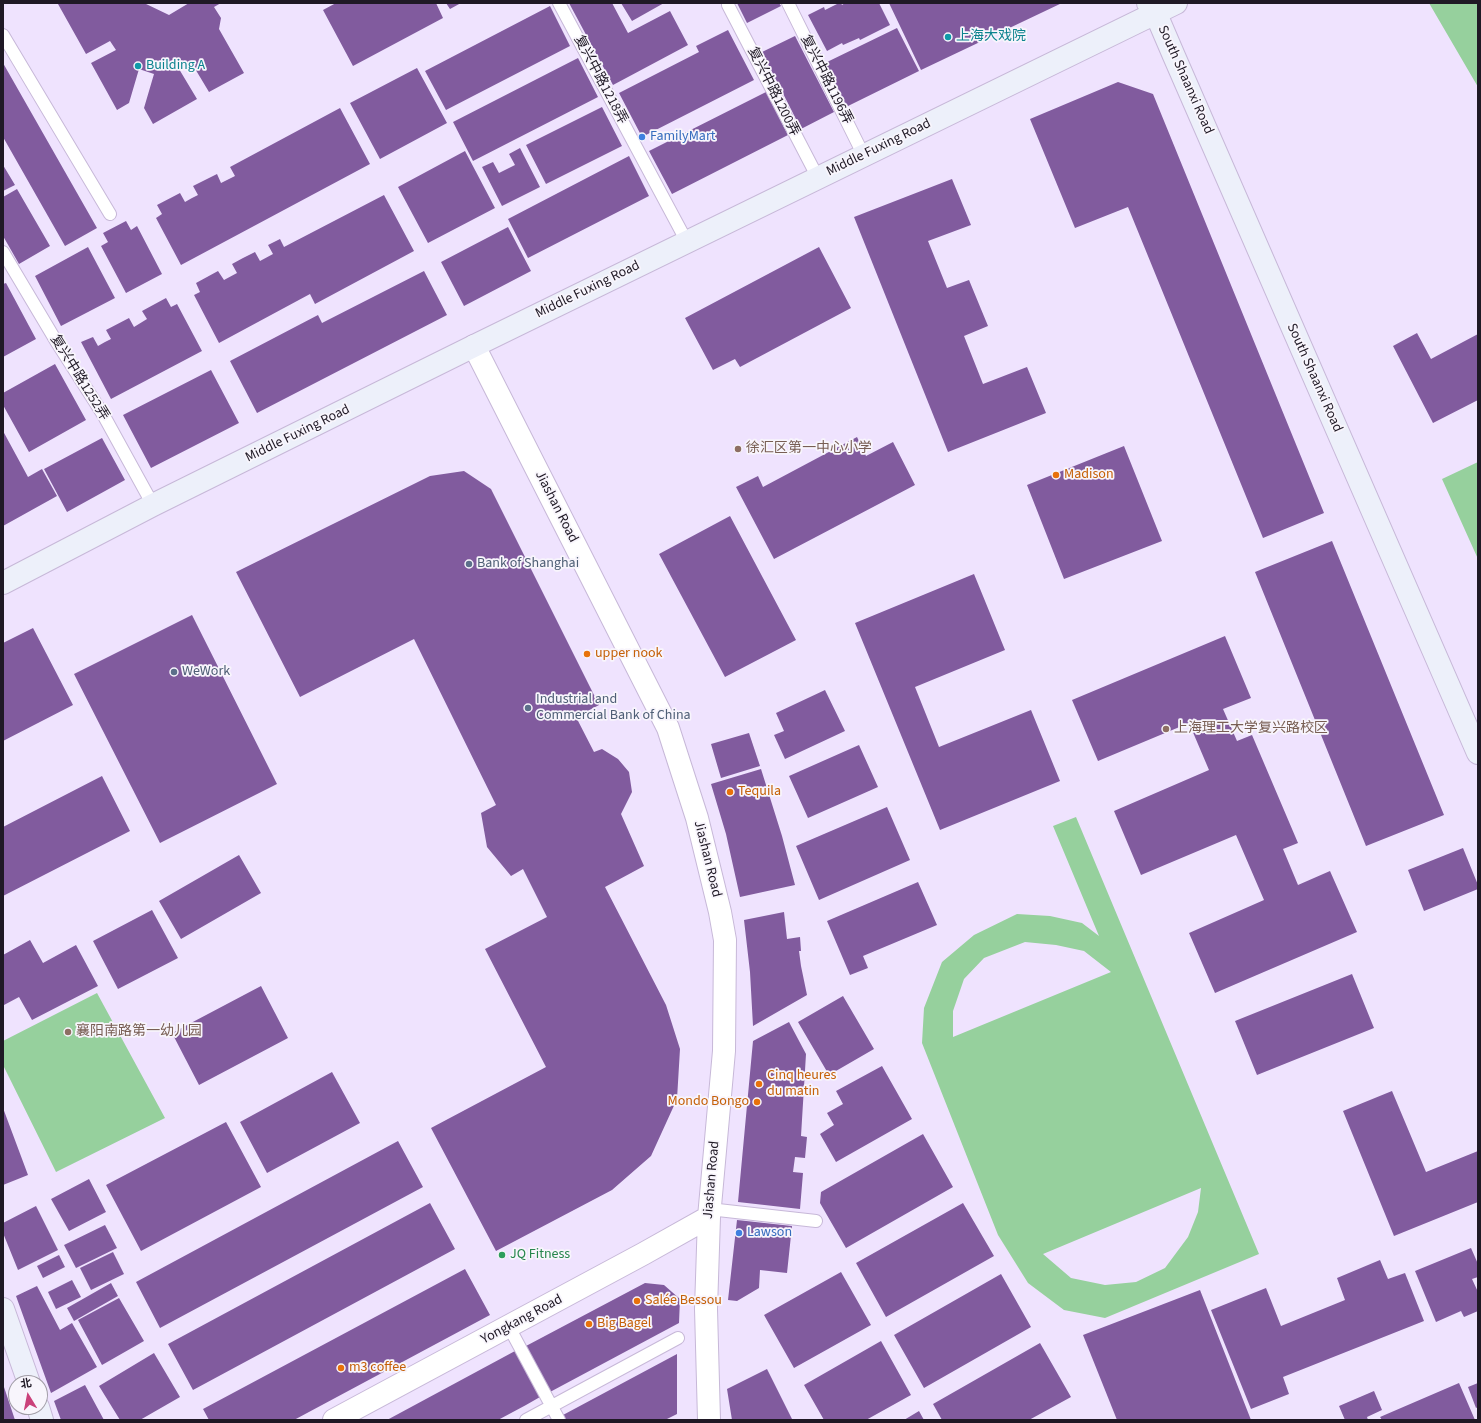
<!DOCTYPE html>
<meta charset="utf-8">
<style>
body{margin:0}
#map{position:relative;width:1481px;height:1423px;overflow:hidden;background:#efe3fe;font-family:"Source Sans 3","Noto Sans SC",sans-serif}
canvas{display:block}
.frame{position:absolute;inset:0;border:4px solid #1f1925;pointer-events:none}
.north{position:absolute;left:8px;top:1375px;width:40px;height:40px;box-sizing:border-box;background:#f8f5fc;border:1px solid #a19da6;border-radius:50%;rotate:350deg;font-size:11px;font-weight:700;line-height:16px;text-align:center;color:#1f1925}
.north::after{content:'';display:block;margin:auto;width:14px;height:18px;background:#ca417a;clip-path:polygon(50% 0,100% 100%,50% 72%,0 100%)}
</style>
<div id="map">
<canvas width="1481" height="1423"></canvas>
<div class="frame"></div>
<div class="north">北</div>
</div>
<script>
const c = document.querySelector('canvas').getContext('2d');
c.lineJoin = 'round';
function paint(path, color) { c.fillStyle = color; c.fill(path, 'evenodd'); }
const toPath = rows => new Path2D(rows.map(r => 'M' + r).join(''));
function stroke(path, color, width, dash) { c.strokeStyle = color; c.lineWidth = width; c.lineCap = dash ? 'butt' : 'round'; c.setLineDash(dash || []); c.stroke(path); }
function write(font, color, halo, rows, align = 'center') {
  c.font = font + ' "Source Sans 3","Noto Sans SC",sans-serif'; c.lineWidth = 3.5; c.setLineDash([]); c.textBaseline = 'middle'; c.strokeStyle = halo; c.fillStyle = color; for (const [text, x, y, turn = 0] of rows) {
    c.save(); c.translate(x, y); c.rotate((+turn || 0) * Math.PI / 180); c.textAlign = isNaN(turn) ? turn : align; if (halo) c.strokeText(text, 0, 0); c.fillText(text, 0, 0); c.restore();
  }
}
const green = toPath([
 [1429,3,1478,3,1478,87],
 [1478,462,1478,559,1442,479],
 [1076,817,1259,1254,1105,1318,1064,1310,1028,1283,998,1235,922,1043,924,1008,942,962,974,935,1017,914,1050,916,1082,923,1099,936,1053,826],
 [1025,942,1056,945,1084,951,1111,972,953,1037,953,1011,964,979,984,958],
 [1201,1188,1198,1212,1188,1237,1165,1268,1136,1282,1105,1285,1071,1278,1043,1254],
 [97,993,165,1118,56,1172,3,1065,3,1041]
]);
const building = toPath([
 [59,3,144,3,169,15,189,3,221,3,214,7,221,18,219,29,244,73,209,92,191,62,179,69,197,99,153,124,144,108,154,74,139,69,129,103,117,110,91,63,116,50,110,41,86,54,58,4],
 [336,3,436,3,443,18,353,66,323,10],
 [446,3,461,3,450,9],
 [569,3,612,3,628,33,670,11,688,45,613,85],
 [621,3,664,3,632,21],
 [737,3,779,3,781,6,747,23],
 [839,3,841,3,842,5,845,3,879,3,890,25,860,40,859,38,843,45,842,43,827,51,808,15,824,7,825,10],
 [889,3,1062,3,921,70],
 [550,6,570,46,446,110,425,71],
 [897,28,919,71,846,107,825,63],
 [728,30,754,80,642,137,619,93,699,52,696,46],
 [795,36,834,112,801,129,762,52],
 [578,58,598,97,473,161,453,122],
 [3,63,97,228,65,246,3,137],
 [417,68,447,123,380,159,350,103],
 [1118,82,1153,94,1324,513,1263,538,1128,207,1075,228,1030,119],
 [766,92,788,135,672,194,649,151],
 [602,107,622,146,546,184,526,145],
 [340,108,370,164,181,265,156,218,162,214,157,205,180,193,185,202,192,198,198,195,193,186,217,174,221,183,235,176,230,167],
 [520,148,540,187,502,206,482,167,493,162,499,173,515,165,509,154],
 [465,151,495,208,428,243,398,187],
 [629,156,649,196,528,258,508,219],
 [3,165,15,185,3,191],
 [952,179,971,225,928,241,947,288,969,280,988,326,964,336,983,384,1027,367,1046,413,948,452,854,217],
 [17,189,50,246,19,264,3,236,3,197],
 [384,195,414,251,315,304,310,294,219,343,194,295,200,292,196,283,218,271,224,280,237,273,232,264,243,258,255,252,260,261,273,254,268,245,280,239,284,247],
 [126,221,131,230,137,226,162,274,126,293,101,246,108,242,103,233],
 [508,227,531,271,464,306,441,262],
 [88,247,115,298,61,326,35,276],
 [819,247,851,308,740,367,735,359,713,370,685,318],
 [424,271,447,315,257,413,230,361,318,315,322,323],
 [6,283,36,339,3,357,3,284],
 [166,298,171,307,177,304,202,351,111,399,81,342,93,337,98,346,105,342,111,339,106,330,129,318,134,327,147,319,142,311],
 [1417,333,1431,359,1478,334,1478,400,1433,423,1393,346],
 [55,364,86,420,29,452,3,405,3,393],
 [211,370,239,423,151,468,123,415],
 [3,431,28,477,42,469,57,496,3,526],
 [857,437,866,456,893,442,915,485,774,559,736,487,758,476,763,487],
 [102,438,125,480,67,512,44,469],
 [1124,446,1162,541,1064,579,1027,485],
 [464,471,491,489,599,705,576,717,594,752,602,749,618,759,629,772,632,792,621,814,644,866,605,887,666,1005,680,1049,677,1099,651,1156,612,1190,496,1251,431,1128,546,1067,485,949,547,917,523,869,511,876,487,847,481,813,496,805,414,639,300,697,236,572,430,476],
 [730,516,796,640,725,677,659,554],
 [1332,541,1444,815,1366,846,1255,572],
 [974,574,1005,650,915,687,939,747,1031,710,1060,781,940,830,855,623],
 [192,615,277,784,160,843,74,674],
 [33,628,73,705,3,741,3,643],
 [1225,636,1251,698,1223,709,1237,741,1252,735,1298,843,1283,849,1298,885,1330,871,1357,932,1215,993,1189,933,1264,900,1236,835,1141,875,1114,811,1209,770,1189,723,1098,761,1072,700],
 [825,690,845,731,785,759,774,735,784,731,776,713],
 [749,733,760,766,721,778,711,744],
 [859,745,878,787,808,818,789,776],
 [761,769,782,836,795,885,740,897,726,834,711,784],
 [102,776,130,831,3,896,3,827],
 [887,807,910,860,819,900,796,846],
 [1463,848,1478,885,1478,889,1424,911,1408,870],
 [239,855,261,893,181,939,159,901],
 [918,882,937,925,863,956,868,968,850,975,827,921],
 [152,910,178,958,118,989,93,941],
 [784,912,787,939,800,937,801,951,799,951,801,966,807,995,753,1026,750,972,744,920],
 [30,940,43,963,76,945,98,986,32,1020,19,997,4,1005,3,955],
 [1352,974,1374,1028,1257,1075,1235,1021],
 [261,986,288,1038,199,1085,172,1033],
 [843,996,874,1049,829,1075,798,1022],
 [789,1022,806,1054,801,1136,807,1137,805,1158,795,1157,793,1172,803,1173,800,1209,738,1202,753,1041],
 [882,1066,912,1119,836,1162,820,1134,834,1125,827,1113,843,1104,836,1091],
 [332,1072,360,1123,267,1173,240,1122],
 [1392,1091,1426,1172,1478,1151,1478,1202,1394,1236,1343,1111],
 [3,1108,28,1175,3,1185],
 [226,1122,261,1187,141,1251,106,1185],
 [923,1134,953,1187,846,1248,820,1203,821,1192],
 [398,1141,423,1187,160,1328,136,1282],
 [89,1179,106,1212,69,1231,51,1199],
 [430,1203,455,1249,193,1390,168,1344],
 [963,1203,994,1256,886,1317,856,1263],
 [36,1206,58,1250,18,1270,3,1233,3,1223],
 [737,1220,792,1226,787,1273,760,1270,759,1288,737,1301,728,1300],
 [105,1225,117,1248,76,1268,64,1245],
 [1471,1248,1478,1264,1478,1277,1472,1279,1478,1292,1478,1311,1464,1317,1461,1311,1436,1322,1415,1271],
 [113,1252,124,1274,91,1290,80,1268],
 [59,1255,65,1267,43,1278,37,1266],
 [1380,1260,1388,1279,1405,1273,1424,1321,1283,1377,1289,1394,1251,1409,1211,1310,1266,1288,1281,1326,1345,1300,1337,1278],
 [465,1269,490,1315,294,1420,209,1420,203,1409],
 [841,1272,871,1325,794,1368,764,1315],
 [1001,1274,1031,1327,924,1388,894,1335],
 [72,1280,81,1297,56,1309,48,1292],
 [111,1283,118,1296,74,1321,67,1308],
 [645,1283,664,1285,680,1299,679,1323,550,1392,526,1346],
 [37,1286,60,1330,72,1323,97,1367,51,1393,16,1296],
 [1200,1290,1251,1420,1117,1420,1083,1335],
 [119,1298,144,1341,102,1365,78,1320],
 [881,1341,911,1395,866,1420,824,1420,804,1385],
 [1040,1343,1071,1397,1029,1420,942,1420,933,1404],
 [515,1351,540,1397,526,1405,498,1420,387,1420],
 [154,1353,180,1397,140,1420,120,1420,99,1386],
 [677,1354,677,1414,665,1420,565,1420,563,1415],
 [767,1369,792,1419,732,1420,727,1389],
 [1459,1383,1475,1420,1382,1420,1380,1417],
 [1478,1383,1478,1407,1476,1408,1468,1387],
 [3,1384,15,1420,3,1420],
 [85,1385,104,1420,61,1420,54,1401],
 [1374,1391,1382,1410,1367,1417,1368,1420,1345,1420,1339,1406],
 [919,1411,924,1420,904,1420]
]);
const lane = toPath([
 [559,3,687,242],
 [788,3,864,156],
 [728,5,818,178],
 [3,35,110,214],
 [3,252,56,341,104,416,153,505],
 [709,1209,816,1221],
 [509,1327,559,1420],
 [526,1420,678,1338]
]);
const street = toPath([
 [474,346,668,728,697,818,720,912,725,940,724,1051,709,1217,706,1309,709,1420],
 [334,1420,643,1254,709,1217]
]);
const secondary = toPath([
 [1148,3,1156,14,1174,56,1478,753],
 [3,583,153,505,474,346,1176,3],
 [3,1309,29,1383],
 [38,1407,42,1420]
]);
const markers = [
 [948,37,4,"#0f9aa8"],
 [138,66,4,"#0f9aa8"],
 [642,137,4,"#3f7fe0"],
 [738,449,4,"#8d6e63"],
 [1056,475,4,"#e8710a"],
 [469,564,4,"#5c6f8a"],
 [587,654,4,"#e8710a"],
 [174,672,4,"#5c6f8a"],
 [528,708,4,"#5c6f8a"],
 [1166,729,4,"#8d6e63"],
 [730,792,4,"#e8710a"],
 [68,1032,4,"#8d6e63"],
 [759,1084,4,"#e8710a"],
 [757,1102,4,"#e8710a"],
 [739,1233,4,"#3f7fe0"],
 [502,1255,4,"#2e9e5b"],
 [637,1301,4,"#e8710a"],
 [589,1324,4,"#e8710a"],
 [341,1368,4,"#e8710a"]
];
const cultureNames = [
 ["上海大戏院",956,37],
 ["Building A",146,66]
];
const streetNames = [
 ["复兴中路1218弄",600,80,62],
 ["复兴中路1196弄",826,80,63],
 ["South Shaanxi Road",1185,80,66],
 ["复兴中路1200弄",773,92,63],
 ["Middle Fuxing Road",879,148,-26],
 ["Middle Fuxing Road",588,290,-26],
 ["复兴中路1252弄",79,378,58],
 ["South Shaanxi Road",1314,378,66],
 ["Middle Fuxing Road",298,434,-26],
 ["Jiashan Road",556,507,63],
 ["Jiashan Road",707,859,76],
 ["Jiashan Road",712,1180,-85],
 ["Yongkang Road",522,1320,-28]
];
const shopNames = [
 ["FamilyMart",650,137],
 ["Lawson",747,1233]
];
const educationNames = [
 ["徐汇区第一中心小学",746,449],
 ["上海理工大学复兴路校区",1174,729],
 ["襄阳南路第一幼儿园",76,1032]
];
const foodNames = [
 ["Madison",1064,475],
 ["upper nook",595,654],
 ["Tequila",738,792],
 ["Cinq heures",767,1076],
 ["du matin",767,1092],
 ["Mondo Bongo",749,1102,"right"],
 ["Salée Bessou",645,1301],
 ["Big Bagel",597,1324],
 ["m3 сoffee",349,1368]
];
const serviceNames = [
 ["Bank of Shanghai",477,564],
 ["WeWork",182,672],
 ["Industrial and",536,700],
 ["Commercial Bank of China",536,716]
];
const leisureNames = [
 ["JQ Fitness",510,1255]
];
paint(green, '#96d09d');
paint(building, '#815b9e');
stroke(lane, '#c7b8d8', 14);
stroke(street, '#c7b8d8', 24);
stroke(secondary, '#c7b8d8', 24);
stroke(lane, '#fff', 12);
stroke(street, '#fff', 22);
stroke(secondary, '#edf0fa', 22);
for (const [x, y, r, color] of markers) { const dot = new Path2D(); dot.arc(x, y, r, 0, 2 * Math.PI); c.fillStyle = color; c.fill(dot); stroke(dot, '#f8f5fc', 1.5); }
write('14px', '#0d838f', '#f8f5fc', cultureNames, 'left');
write('14px', '#1f1925', '#f8f5fc', streetNames);
write('14px', '#366cbe', '#f8f5fc', shopNames, 'left');
write('14px', '#785e54', '#f8f5fc', educationNames, 'left');
write('14px', '#c56008', '#f8f5fc', foodNames, 'left');
write('14px', '#4e5e75', '#f8f5fc', serviceNames, 'left');
write('14px', '#27864d', '#f8f5fc', leisureNames, 'left');
</script>
